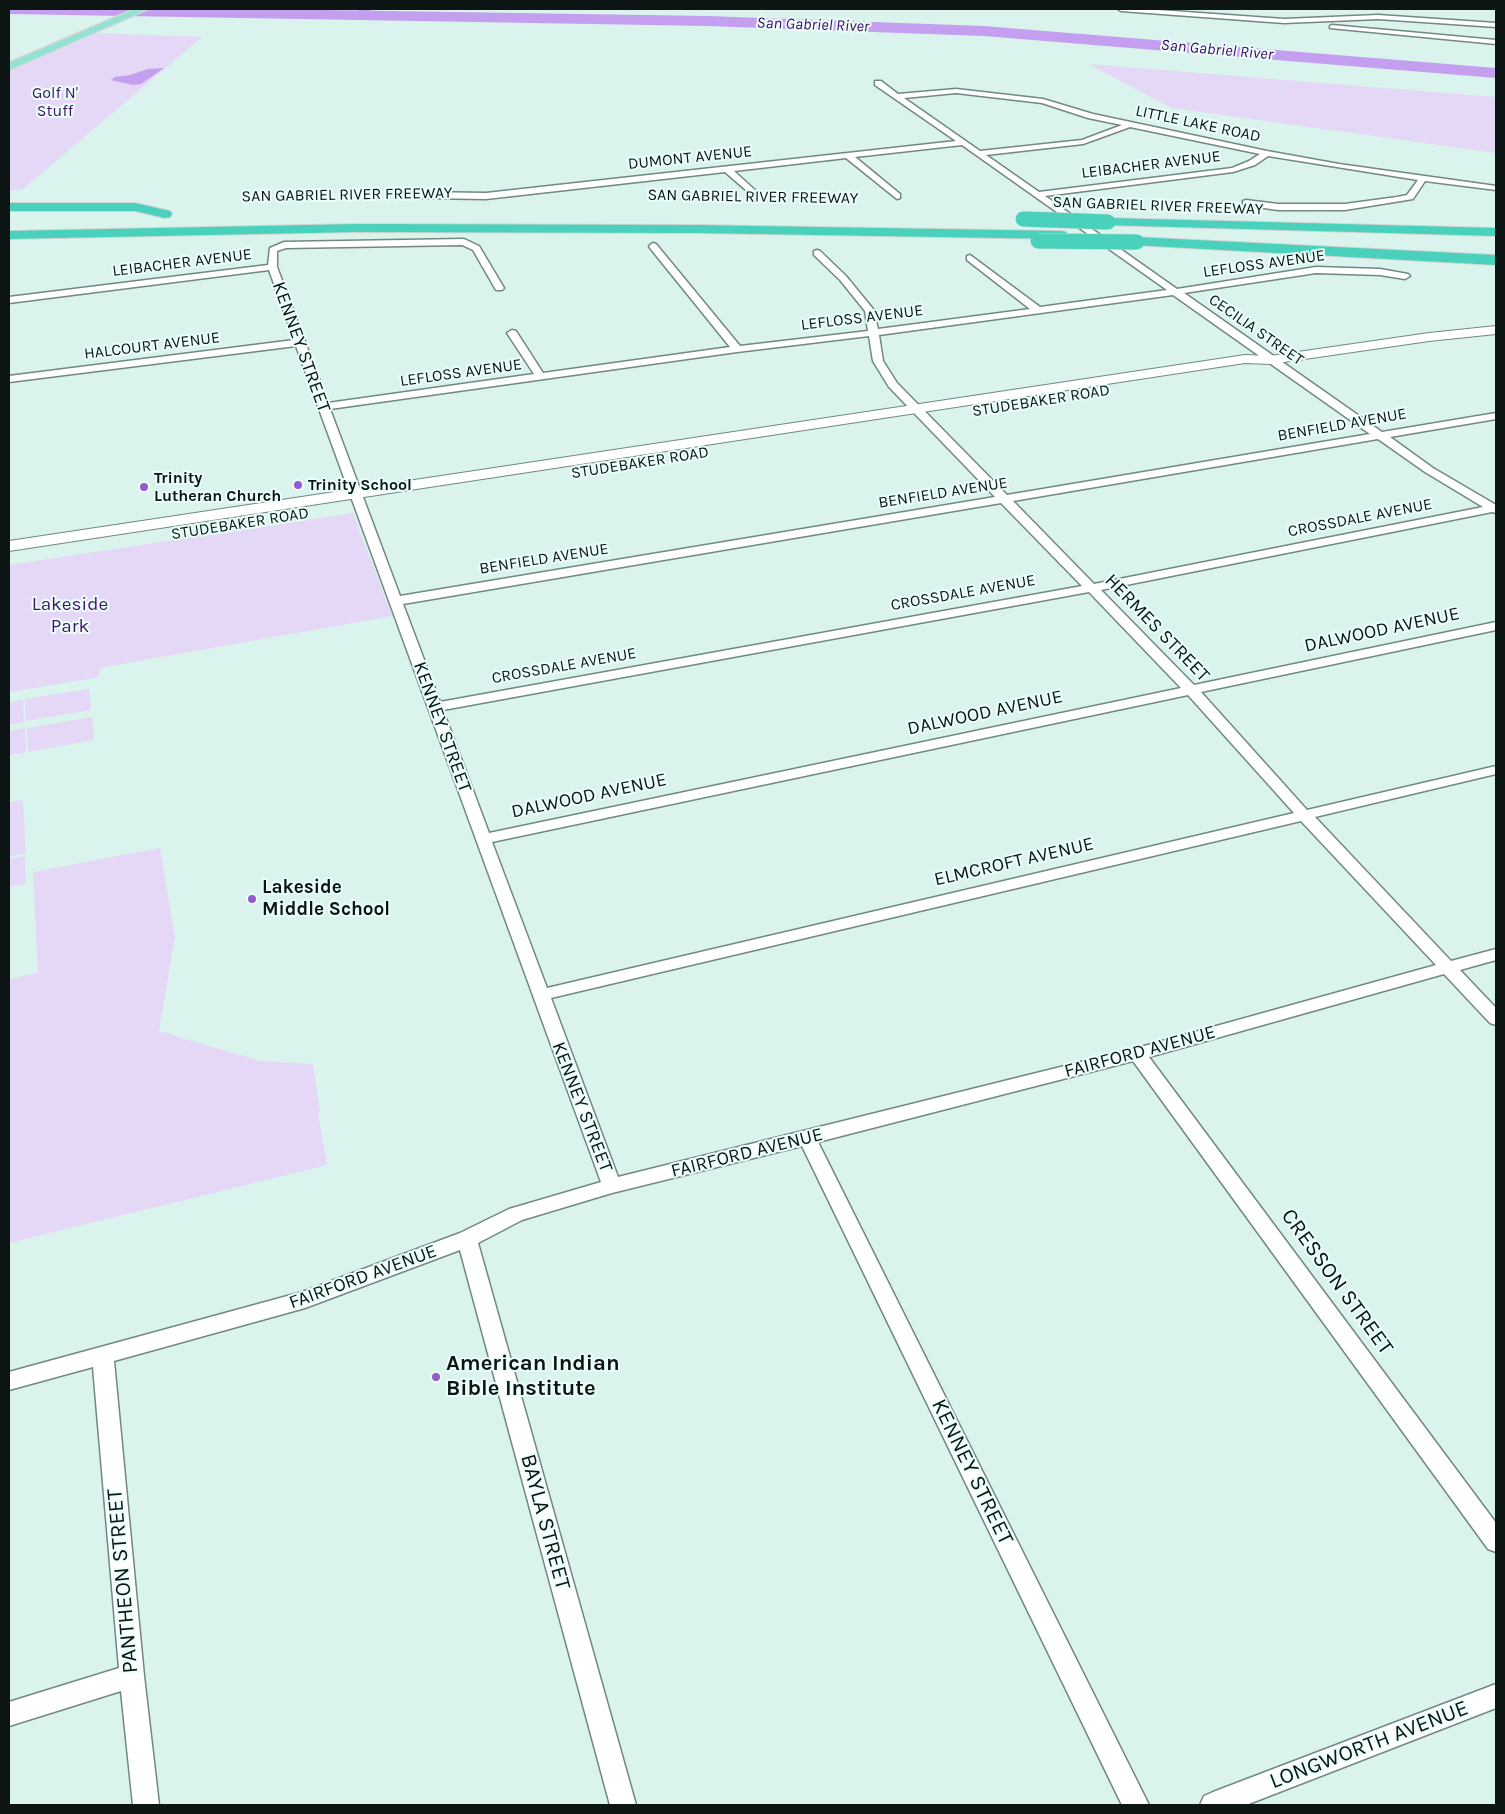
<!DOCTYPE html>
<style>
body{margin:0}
#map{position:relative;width:1505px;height:1814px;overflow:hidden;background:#daf3ed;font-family:Karla,sans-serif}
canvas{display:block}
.frame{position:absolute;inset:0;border:10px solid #0c1513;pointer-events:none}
</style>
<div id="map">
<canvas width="1505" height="1814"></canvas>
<div class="frame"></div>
</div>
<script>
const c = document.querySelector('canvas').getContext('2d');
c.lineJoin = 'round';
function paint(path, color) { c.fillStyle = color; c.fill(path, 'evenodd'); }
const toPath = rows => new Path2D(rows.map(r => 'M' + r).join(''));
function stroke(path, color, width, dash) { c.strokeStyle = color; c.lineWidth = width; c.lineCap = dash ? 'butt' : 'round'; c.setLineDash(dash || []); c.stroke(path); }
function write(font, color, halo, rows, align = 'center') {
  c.font = font + ' Karla,sans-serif'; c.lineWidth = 4; c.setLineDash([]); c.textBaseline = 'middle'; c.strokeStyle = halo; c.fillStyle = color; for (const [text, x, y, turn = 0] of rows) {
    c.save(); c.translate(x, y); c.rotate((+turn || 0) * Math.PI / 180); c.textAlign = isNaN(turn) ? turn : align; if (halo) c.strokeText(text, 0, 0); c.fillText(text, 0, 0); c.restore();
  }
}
const green = toPath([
 [98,33,202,37,23,189,9,191,9,72],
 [1088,64,1496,97,1496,153,1172,108],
 [353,513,392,616,99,668,99,677,9,692,9,565],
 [89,689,91,710,26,721,25,699],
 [23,700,24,722,9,725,9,702],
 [92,717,94,740,28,752,27,728],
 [25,728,26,752,9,755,9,731],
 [23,800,26,853,9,857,9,802],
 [160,848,175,937,159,1031,260,1061,313,1064,320,1112,318,1113,327,1165,9,1243,9,979,38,973,33,872],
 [25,856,26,884,9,887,9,859]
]);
const water = toPath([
 [164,68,141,84,133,85,111,80,115,77,130,75,148,69]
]);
const stream = toPath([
 [340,15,372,9]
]);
const river = toPath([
 [9,9,261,9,708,16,984,26,1496,68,1496,78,984,36,708,26,9,14,9,9]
]);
const street = toPath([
 [1118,9,1144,9,1284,19,1378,15,1496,23,1496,27,1378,19,1284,23,1121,11,1118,9],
 [1332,25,1496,40,1496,44,1330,28,1330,26,1332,25],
 [875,81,881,81,898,94,956,89,1043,99,1093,114,1267,151,1339,164,1496,186,1496,190,1425,181,1413,199,1345,210,1278,210,1243,205,1243,201,1246,200,1278,204,1345,204,1397,197,1407,195,1418,180,1268,156,1255,165,1233,172,1045,196,1177,289,1316,267,1380,269,1408,274,1410,276,1405,279,1380,275,1316,273,1184,293,1382,432,1496,413,1496,419,1390,437,1433,468,1496,505,1496,513,1492,512,1101,590,1194,685,1496,622,1496,630,1201,692,1307,810,1496,766,1496,774,1315,817,1451,961,1496,949,1496,960,1460,970,1496,1008,1496,1025,1490,1023,1444,974,1149,1057,1496,1523,1496,1552,1488,1549,1133,1061,818,1142,1149,1805,1122,1805,802,1146,612,1193,522,1220,478,1243,636,1805,610,1805,460,1250,305,1308,114,1361,144,1676,159,1805,133,1805,121,1691,9,1726,9,1702,119,1668,93,1367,9,1390,9,1372,302,1292,460,1233,509,1209,601,1182,296,346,9,382,9,376,294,340,269,270,9,303,9,297,268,265,270,248,284,242,464,239,479,246,504,288,502,290,496,290,473,250,462,245,286,248,277,251,277,267,328,403,534,374,507,333,512,330,516,331,543,373,730,347,650,248,649,246,653,243,656,244,740,346,868,331,865,311,840,280,814,255,814,251,817,250,820,251,846,276,873,309,878,329,1030,309,967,260,967,256,970,255,1040,307,1167,290,962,145,855,157,900,194,900,198,897,199,846,158,734,171,757,192,758,194,754,197,725,172,486,199,422,198,418,195,422,192,486,193,956,141,875,85,875,81],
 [956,93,1042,103,1088,118,1122,125,1082,140,980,151,904,98,956,93],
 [1130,127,1260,154,1249,161,1232,168,1039,192,986,155,1083,144,1130,127],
 [1173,295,1370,434,1007,495,897,383,883,361,879,335,1173,295],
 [869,336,873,361,889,387,995,497,400,596,330,409,737,352,869,336],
 [1378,439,1425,472,1483,507,1094,584,1013,501,1378,439],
 [1001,503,1082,586,440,702,403,604,1001,503],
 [1089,592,1181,688,489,833,443,710,1089,592],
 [1188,695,1294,813,547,988,492,842,1188,695],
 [1301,821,1436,965,1137,1048,618,1177,551,998,1301,821],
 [1496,1684,1496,1708,1246,1805,1200,1805,1204,1796,1213,1792,1496,1684]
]);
const secondary = toPath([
 [1496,326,1496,334,1429,341,1270,364,1245,363,9,551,9,541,1245,355,1270,356,1429,333,1496,326]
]);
const primary = toPath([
 [135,9,148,9,9,70,9,63,135,9]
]);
const highway = toPath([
 [9,203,135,203,170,211,172,214,170,217,165,218,135,211,9,211,9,203],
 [1108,218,1496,228,1496,236,1103,225,1101,222,1103,219,1108,218],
 [357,224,697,225,1061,231,1066,232,1068,235,1066,238,1061,239,697,233,357,232,9,239,9,231,357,224],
 [1137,237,1496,255,1496,265,1132,245,1129,242,1132,239,1137,237]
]);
const highwayBridge = toPath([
 [1023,219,1108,222],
 [1038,241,1137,242]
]);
const markers = [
 [298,485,5,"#9559d0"],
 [144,487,5,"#9559d0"],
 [252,899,5,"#9559d0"],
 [436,1377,5,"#9559d0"]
];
const farWaternames = [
 ["San Gabriel River",813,25,2],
 ["San Gabriel River",1217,50,5]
];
const farParknames = [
 ["Golf N'",55,93],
 ["Stuff",55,111]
];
const farStreetnames = [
 ["LITTLE LAKE ROAD",1198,124,12],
 ["DUMONT AVENUE",690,158,-6],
 ["LEIBACHER AVENUE",1151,165,-7],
 ["SAN GABRIEL RIVER FREEWAY",347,195,-1],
 ["SAN GABRIEL RIVER FREEWAY",753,197,1],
 ["SAN GABRIEL RIVER FREEWAY",1158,206,2],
 ["LEIBACHER AVENUE",182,263,-7],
 ["LEFLOSS AVENUE",1264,264,-8],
 ["LEFLOSS AVENUE",862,318,-7],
 ["CECILIA STREET",1256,330,35],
 ["HALCOURT AVENUE",152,346,-7],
 ["LEFLOSS AVENUE",461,373,-8],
 ["STUDEBAKER ROAD",1041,401,-9],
 ["BENFIELD AVENUE",1342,425,-10],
 ["STUDEBAKER ROAD",640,463,-9],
 ["BENFIELD AVENUE",943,493,-9],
 ["CROSSDALE AVENUE",1360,518,-11],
 ["STUDEBAKER ROAD",240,524,-9],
 ["BENFIELD AVENUE",544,559,-9],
 ["CROSSDALE AVENUE",963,593,-10],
 ["CROSSDALE AVENUE",564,666,-10]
];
const farPoinames = [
 ["Trinity",154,478],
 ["Lutheran Church",154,496],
 ["Trinity School",308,485]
];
const streetNames = [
 ["KENNEY STREET",301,347,70],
 ["HERMES STREET",1157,628,46],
 ["DALWOOD AVENUE",1382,630,-12],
 ["DALWOOD AVENUE",985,713,-12],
 ["KENNEY STREET",442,727,70],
 ["DALWOOD AVENUE",589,796,-12],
 ["ELMCROFT AVENUE",1014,862,-13],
 ["FAIRFORD AVENUE",1140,1052,-15],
 ["KENNEY STREET",582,1107,69],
 ["FAIRFORD AVENUE",747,1153,-14],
 ["FAIRFORD AVENUE",363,1277,-20]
];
const parkNames = [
 ["Lakeside",70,605],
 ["Park",70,627]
];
const poiNames = [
 ["Lakeside",262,888],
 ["Middle School",262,910]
];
const nearStreetnames = [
 ["CRESSON STREET",1337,1282,54],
 ["KENNEY STREET",972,1472,64],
 ["BAYLA STREET",545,1522,75],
 ["PANTHEON STREET",123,1581,-95],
 ["LONGWORTH AVENUE",1369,1745,-21]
];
const nearPoinames = [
 ["American Indian",446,1364],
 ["Bible Institute",446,1389]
];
paint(green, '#e5d8f6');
paint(water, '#c49ff0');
stroke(stream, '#c49ff0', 2.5);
paint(river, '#c49ff0');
stroke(street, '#728883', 3);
stroke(secondary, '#728883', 2);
stroke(primary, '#d3d5d5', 3);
stroke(highway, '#d3d5d5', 2);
paint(street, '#fff');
paint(secondary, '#fff');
paint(primary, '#92e3d6');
paint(highway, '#49d1bb');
stroke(highwayBridge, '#d3d5d5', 16, []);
stroke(highwayBridge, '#49d1bb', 15);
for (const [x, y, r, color] of markers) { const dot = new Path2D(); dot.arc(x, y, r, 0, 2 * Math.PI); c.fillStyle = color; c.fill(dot); stroke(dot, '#ebfffa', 2); }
write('italic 16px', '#410669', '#ebfffa', farWaternames);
write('16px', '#46106f', '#ebfffa', farParknames);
write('16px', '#0c1513', '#ebfffa', farStreetnames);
write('bold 16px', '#0c1513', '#ebfffa', farPoinames, 'left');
write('19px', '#0c1513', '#ebfffa', streetNames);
write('19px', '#46106f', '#ebfffa', parkNames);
write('bold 19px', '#0c1513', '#ebfffa', poiNames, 'left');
write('22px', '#0c1513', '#ebfffa', nearStreetnames);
write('bold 22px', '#0c1513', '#ebfffa', nearPoinames, 'left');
</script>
